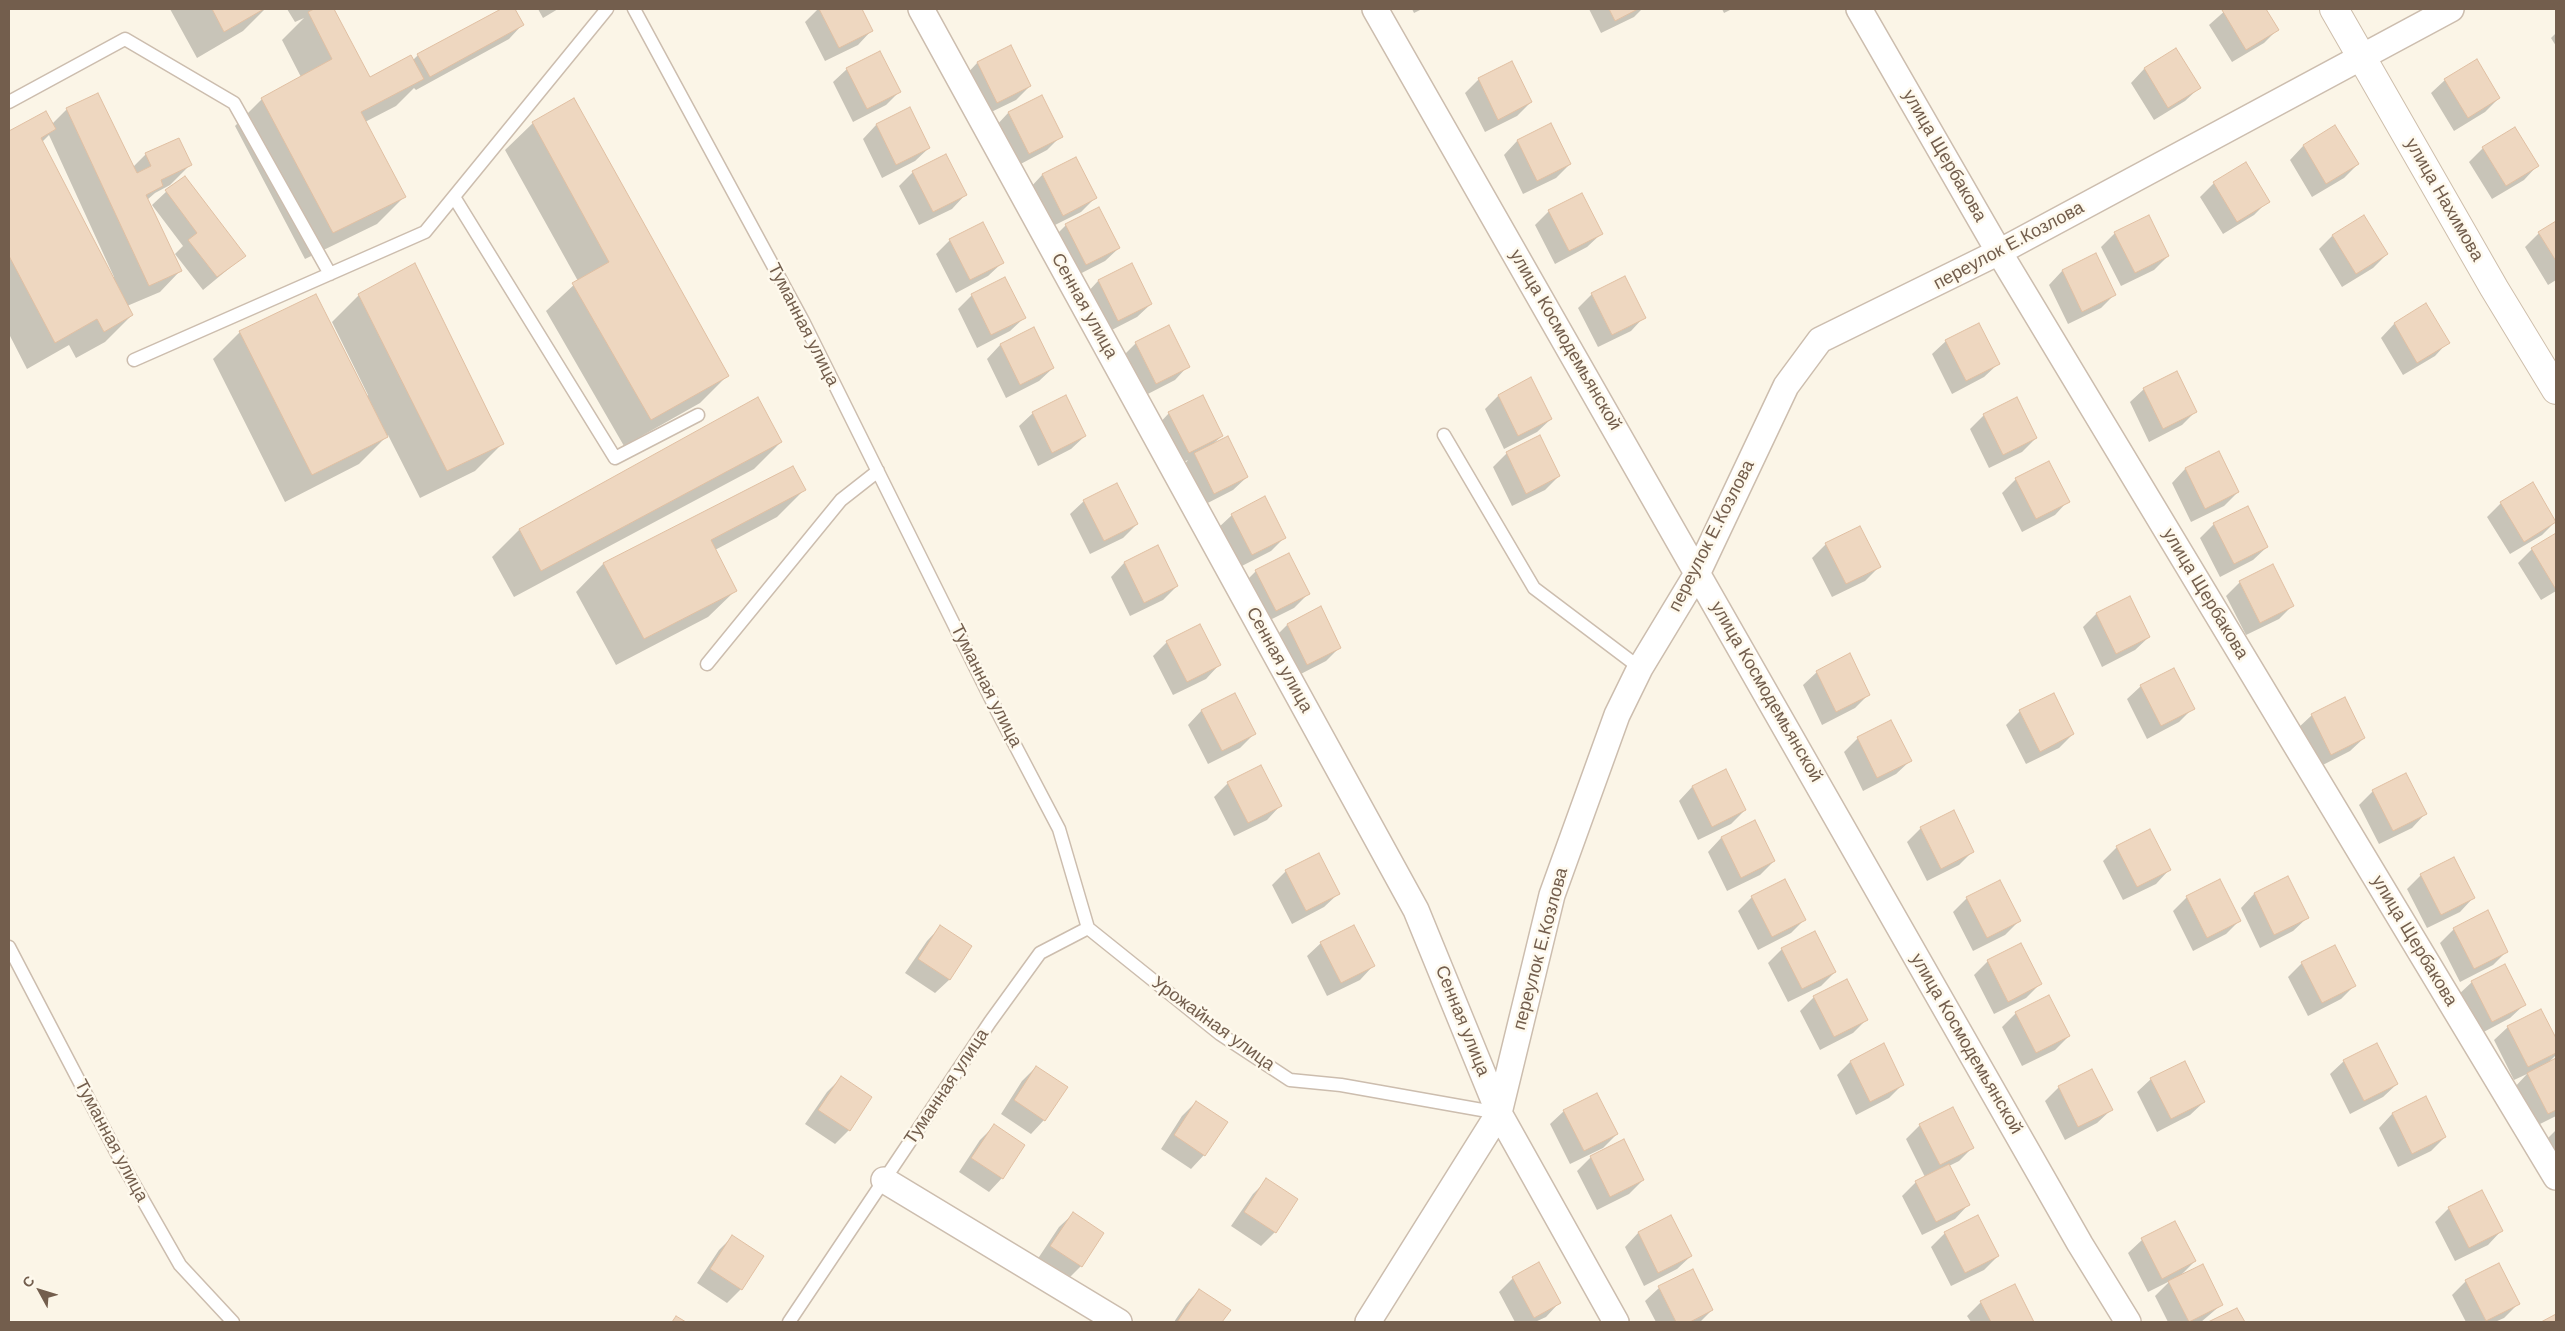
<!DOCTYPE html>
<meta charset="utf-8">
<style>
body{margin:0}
#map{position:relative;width:2565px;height:1331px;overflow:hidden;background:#fbf5e7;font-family:Arial,sans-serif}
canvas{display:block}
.frame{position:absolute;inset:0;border:10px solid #735e4d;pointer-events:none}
.north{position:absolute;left:15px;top:1266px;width:50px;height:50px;-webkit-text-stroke:4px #fef9ed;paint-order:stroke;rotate:309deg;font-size:14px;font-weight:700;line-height:20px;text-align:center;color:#735e4d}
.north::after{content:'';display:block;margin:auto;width:18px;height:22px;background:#735e4d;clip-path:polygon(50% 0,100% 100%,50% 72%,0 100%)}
</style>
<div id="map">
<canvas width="2565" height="1331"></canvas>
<div class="frame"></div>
<div class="north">С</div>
</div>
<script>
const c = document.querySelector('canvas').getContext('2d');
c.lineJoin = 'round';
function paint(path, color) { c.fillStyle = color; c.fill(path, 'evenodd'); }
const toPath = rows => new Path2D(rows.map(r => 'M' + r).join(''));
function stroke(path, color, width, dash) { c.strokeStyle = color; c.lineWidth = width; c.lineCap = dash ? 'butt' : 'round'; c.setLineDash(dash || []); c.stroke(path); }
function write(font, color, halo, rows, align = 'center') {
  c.font = font + ' Arial,sans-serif'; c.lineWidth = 5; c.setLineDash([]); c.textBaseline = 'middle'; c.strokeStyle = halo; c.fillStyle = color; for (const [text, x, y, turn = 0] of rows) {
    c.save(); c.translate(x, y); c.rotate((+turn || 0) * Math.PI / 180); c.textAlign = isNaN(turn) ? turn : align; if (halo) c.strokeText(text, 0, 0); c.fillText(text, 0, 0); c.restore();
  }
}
const shadow = toPath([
 [170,9,265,9,243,31,197,58],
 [287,9,333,9,369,78,413,60,418,55,504,9,513,9,522,25,509,39,416,90,414,88,396,106,365,122,404,197,377,224,305,259,235,126,262,99,301,77,282,40,304,18,295,22],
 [538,9,558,9,543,18],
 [818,9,860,9,871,31,858,45,825,61,805,22],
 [1412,9,1422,9,1414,13],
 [1589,9,1642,9,1634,17,1601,33],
 [1722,9,1732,9,1724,13],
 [2227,9,2265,9,2277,30,2264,43,2232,62,2209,25],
 [2556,33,2556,46,2551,38],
 [1010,47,1030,86,1016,100,983,116,964,77,977,63],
 [2176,50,2199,88,2185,101,2154,120,2131,83,2144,69],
 [847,69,899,92,886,105,853,122,833,82],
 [1479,79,1531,102,1517,116,1485,132,1465,93],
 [2445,80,2499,98,2485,112,2454,131,2431,93],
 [1041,97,1061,136,1047,150,1015,167,995,127,1008,113],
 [909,108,929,148,915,161,882,178,863,139,876,125],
 [67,109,132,168,146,154,191,164,170,185,155,193,147,200,180,271,160,292,127,306,132,315,105,342,76,358,69,345,27,369,9,334,9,132,46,112,52,124],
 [49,135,114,277,112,278,42,142],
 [533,123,728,375,700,403,624,446,546,311,578,281,505,150],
 [1550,125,1570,164,1556,178,1523,194,1504,155,1517,141],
 [2334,127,2358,164,2344,178,2312,197,2290,160,2303,146],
 [2483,148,2537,166,2524,180,2492,199,2469,162],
 [1075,159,1095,198,1081,212,1049,228,1029,189,1042,175],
 [913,172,965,195,952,209,919,225,899,186],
 [2214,183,2268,201,2254,215,2223,234,2200,197],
 [167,191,244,256,203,290,175,254,183,246,152,205],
 [1549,211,1601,234,1587,247,1555,264,1535,225],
 [2556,223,2556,280,2548,285,2525,247,2539,233],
 [1066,225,1119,248,1105,261,1072,278,1052,239],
 [2115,233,2168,256,2154,270,2121,286,2101,247],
 [2332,236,2387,254,2373,268,2342,287,2319,249],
 [950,240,1002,263,988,276,956,293,936,254],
 [2095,255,2115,294,2101,308,2068,324,2049,285,2062,271],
 [1098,281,1151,304,1137,317,1104,334,1085,295],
 [1592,294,1644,317,1631,331,1598,347,1578,308],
 [359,295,502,444,475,471,420,498,388,435,359,464,285,502,213,359,240,332,366,397,368,395,332,322],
 [972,295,1024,318,1010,331,977,348,958,309],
 [2425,305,2448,342,2435,356,2403,375,2381,338,2394,324],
 [1033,328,1053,368,1039,381,1006,398,987,359,1000,345],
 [1946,341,1998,364,1984,377,1952,394,1932,354],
 [1136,343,1188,366,1175,380,1142,397,1122,357],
 [2144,389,2196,411,2182,425,2149,442,2130,402],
 [1498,396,1551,419,1537,432,1504,449,1485,409],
 [1033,413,1085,436,1071,449,1038,466,1019,426],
 [1169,413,1222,436,1214,443,1247,477,1233,490,1200,507,1181,468,1188,460,1175,466,1156,427],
 [1984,415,2036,438,2022,452,1989,468,1970,429],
 [1539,437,1559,476,1545,490,1512,506,1493,467,1507,453],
 [781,442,754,469,514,597,492,557,519,530],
 [2218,453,2238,492,2224,506,2191,522,2172,483,2185,469],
 [792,467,804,490,777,517,715,550,736,590,708,617,616,665,576,592,603,564],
 [2016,479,2068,501,2055,515,2022,532,2002,493],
 [1084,501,1137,524,1123,538,1090,554,1070,514],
 [2501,503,2555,522,2542,535,2510,554,2487,517],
 [1232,515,1284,538,1271,551,1238,568,1218,528],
 [2214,524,2267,547,2253,560,2220,577,2200,538],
 [2556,534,2556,591,2541,600,2518,563,2532,549],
 [1826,544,1879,567,1865,581,1832,597,1812,558],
 [1157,547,1177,586,1163,600,1130,616,1111,577,1124,563],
 [1256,571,1308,594,1294,608,1262,624,1242,585],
 [2240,582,2293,605,2279,619,2246,635,2226,596],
 [2129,597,2149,637,2135,650,2102,667,2083,627,2096,614],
 [1287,625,1340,647,1326,661,1293,678,1274,638],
 [1167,642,1219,665,1206,679,1173,695,1153,656],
 [1817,672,1869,694,1855,708,1822,725,1803,685],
 [2141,686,2193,708,2179,722,2147,739,2127,699],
 [1234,694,1254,734,1240,748,1208,764,1188,725,1201,711],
 [2020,711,2073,734,2059,748,2026,764,2006,725],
 [2312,715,2364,738,2350,751,2317,768,2298,728],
 [1858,738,1910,761,1896,774,1863,791,1844,752],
 [1725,771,1745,810,1731,824,1698,840,1679,801,1692,787],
 [1228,783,1280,806,1267,820,1234,836,1214,797],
 [2373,791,2425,814,2412,828,2379,844,2359,805],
 [1953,812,1973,851,1959,865,1927,881,1907,842,1921,828],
 [1754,822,1774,861,1760,875,1727,891,1708,852,1721,838],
 [2117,847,2169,870,2156,884,2123,900,2103,861],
 [1286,871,1338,894,1324,907,1292,924,1272,885],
 [2421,875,2473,898,2460,912,2427,928,2407,889],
 [2287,878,2307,918,2293,931,2260,948,2241,908,2254,894],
 [1752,897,1804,920,1791,933,1758,950,1738,911],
 [2187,897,2239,921,2226,934,2193,951,2173,911],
 [1967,898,2019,921,2005,935,1973,951,1953,912],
 [940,927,970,947,949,980,935,993,905,973,927,941],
 [2454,929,2507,951,2493,965,2460,982,2440,943],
 [1321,943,1373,966,1360,980,1327,996,1307,956],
 [1782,949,1835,972,1821,986,1788,1002,1768,963],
 [1988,961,2040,984,2026,998,1994,1014,1974,975],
 [2302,963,2354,986,2341,999,2308,1016,2288,977],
 [2472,982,2524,1005,2510,1018,2478,1035,2458,995],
 [1814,997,1866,1020,1853,1033,1820,1050,1800,1011],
 [2541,1010,2556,1041,2556,1055,2548,1063,2556,1059,2556,1116,2534,1127,2514,1088,2527,1074,2514,1080,2494,1040,2508,1027],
 [2016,1013,2069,1036,2055,1050,2022,1066,2002,1027],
 [2344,1061,2397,1084,2383,1097,2350,1114,2330,1074],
 [1850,1062,1903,1084,1889,1098,1856,1115,1837,1075],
 [1036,1067,1044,1120,1031,1134,1001,1114,1022,1081],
 [841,1078,849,1130,835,1144,805,1124,827,1092],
 [2151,1079,2204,1102,2190,1115,2157,1132,2137,1092],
 [2059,1087,2111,1110,2097,1123,2065,1140,2045,1101],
 [2425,1097,2445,1137,2431,1151,2398,1167,2379,1128,2392,1114],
 [1196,1102,1204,1155,1191,1169,1161,1149,1182,1116],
 [1564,1111,1617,1134,1603,1148,1570,1164,1550,1124],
 [1920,1125,1972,1148,1959,1161,1949,1166,1968,1205,1955,1219,1922,1235,1902,1196,1916,1182,1925,1177,1906,1139],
 [994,1126,1002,1178,989,1192,959,1172,980,1140],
 [2556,1130,2556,1160,2546,1140],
 [1591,1157,1643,1180,1629,1194,1597,1210,1577,1171],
 [1267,1180,1275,1232,1261,1246,1231,1226,1253,1194],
 [2449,1208,2501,1231,2488,1245,2455,1261,2435,1222],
 [1073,1214,1103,1233,1081,1266,1067,1280,1037,1260,1059,1227],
 [1671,1216,1691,1256,1677,1269,1644,1286,1625,1247,1638,1233],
 [2174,1222,2195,1261,2180,1276,2221,1305,2201,1322,2168,1322,2155,1296,2170,1281,2148,1292,2128,1253,2142,1240],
 [1945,1233,1998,1256,1984,1270,1951,1286,1931,1247],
 [732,1237,762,1256,741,1289,727,1303,697,1283,719,1250],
 [1513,1278,1559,1303,1546,1317,1535,1322,1515,1322,1499,1292],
 [2466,1281,2518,1304,2504,1318,2495,1322,2466,1322,2452,1295],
 [2014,1286,2032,1322,1971,1322,1967,1316,1981,1302],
 [1659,1288,1712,1310,1700,1322,1656,1322,1645,1301],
 [1199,1290,1229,1310,1221,1322,1174,1322,1186,1304]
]);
const building = toPath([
 [212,9,264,9,224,32,212,9],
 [314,9,334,9,370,77,411,55,424,79,361,112,406,197,333,233,261,98,332,59,308,12,314,9],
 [501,9,515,9,524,25,430,77,417,54,501,9],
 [819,9,862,9,873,31,839,48,819,9],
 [1609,9,1638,9,1615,21,1609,9],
 [2224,9,2266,9,2279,30,2246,50,2222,10,2224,9],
 [1011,45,1031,86,997,103,977,62,1011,45],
 [2176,48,2201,88,2168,108,2144,68,2176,48],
 [880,51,901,92,867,109,846,68,880,51],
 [2477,59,2500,98,2468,118,2444,79,2477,59],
 [1512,61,1532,102,1498,120,1478,78,1512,61],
 [98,93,137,173,151,166,145,153,179,138,192,165,161,180,163,186,146,195,182,271,149,286,66,108,98,93],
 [1042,95,1063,137,1029,154,1008,112,1042,95],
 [574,98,729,376,651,420,572,283,609,262,532,122,574,98],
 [910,107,930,148,896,165,876,124,910,107],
 [46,111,56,129,41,138,133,315,104,332,97,319,55,343,9,256,9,131,46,111],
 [1551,123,1571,164,1537,181,1517,140,1551,123],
 [2335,125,2359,164,2326,184,2303,145,2335,125],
 [2515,127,2539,166,2506,186,2482,147,2515,127],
 [946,154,967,195,933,212,912,171,946,154],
 [1076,157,1097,198,1063,216,1042,174,1076,157],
 [2246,162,2270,202,2237,222,2213,182,2246,162],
 [185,176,246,256,217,277,188,240,197,233,165,190,185,176],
 [1582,193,1603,234,1569,251,1548,210,1582,193],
 [1099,207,1120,248,1086,265,1065,224,1099,207],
 [2149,215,2169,256,2135,273,2114,232,2149,215],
 [2364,215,2388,254,2356,274,2332,235,2364,215],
 [2556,221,2556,261,2538,232,2556,221],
 [983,222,1004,263,970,280,949,239,983,222],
 [2096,253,2116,295,2082,312,2062,270,2096,253],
 [415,263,504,444,447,471,358,294,415,263],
 [1132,263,1152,304,1118,321,1098,280,1132,263],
 [1625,276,1646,318,1612,335,1591,293,1625,276],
 [1005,277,1026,318,991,335,971,294,1005,277],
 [316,294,388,437,312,475,239,331,316,294],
 [2426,303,2450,343,2417,363,2394,323,2426,303],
 [1979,323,2000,364,1966,381,1945,340,1979,323],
 [1169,325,1190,367,1156,384,1135,342,1169,325],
 [1034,327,1054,368,1020,385,1000,344,1034,327],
 [2177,371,2197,412,2163,429,2143,388,2177,371],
 [1531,377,1552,419,1518,436,1498,395,1531,377],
 [1066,395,1086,436,1052,453,1032,412,1066,395],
 [1203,395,1223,436,1189,453,1168,412,1203,395],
 [758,397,782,442,541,571,519,529,758,397],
 [2017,397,2037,438,2003,455,1983,414,2017,397],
 [1540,435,1560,476,1526,494,1506,452,1540,435],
 [1228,436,1248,477,1214,494,1194,453,1228,436],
 [2219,451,2239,492,2205,509,2185,468,2219,451],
 [2049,461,2070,502,2036,519,2015,478,2049,461],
 [793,466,806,490,711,540,737,591,644,639,603,563,793,466],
 [2533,482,2556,522,2524,542,2500,502,2533,482],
 [1117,483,1138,524,1104,541,1083,500,1117,483],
 [1265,496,1286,538,1252,555,1231,514,1265,496],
 [2248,506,2268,547,2234,564,2213,523,2248,506],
 [1860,526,1881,567,1846,584,1825,543,1860,526],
 [2556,533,2556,587,2555,588,2531,548,2556,533],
 [1158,545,1178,586,1144,603,1124,562,1158,545],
 [1289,553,1310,594,1276,611,1255,570,1289,553],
 [2273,564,2294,606,2260,623,2239,581,2273,564],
 [2130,596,2150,637,2116,654,2096,613,2130,596],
 [1321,606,1341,648,1307,665,1287,624,1321,606],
 [1200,624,1221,665,1187,682,1166,641,1200,624],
 [1850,653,1870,695,1836,712,1816,671,1850,653],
 [2174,668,2195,709,2161,726,2140,685,2174,668],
 [1235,693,1256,734,1222,751,1201,710,1235,693],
 [2054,693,2074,734,2040,752,2019,710,2054,693],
 [2345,697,2365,738,2331,755,2311,714,2345,697],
 [1891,720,1912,761,1877,778,1857,737,1891,720],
 [1261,765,1282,806,1248,823,1227,782,1261,765],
 [1726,769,1746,810,1712,827,1692,786,1726,769],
 [2406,773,2427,814,2393,831,2372,790,2406,773],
 [1954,810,1974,852,1941,869,1920,827,1954,810],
 [1755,820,1775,861,1741,878,1721,837,1755,820],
 [2150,829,2171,870,2137,887,2116,846,2150,829],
 [1319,853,1340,894,1306,911,1285,870,1319,853],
 [2454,857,2475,898,2441,915,2420,874,2454,857],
 [2288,876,2309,918,2274,935,2254,893,2288,876],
 [1785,879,1806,920,1772,937,1751,896,1785,879],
 [2220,879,2241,921,2207,938,2186,896,2220,879],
 [2000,880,2021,921,1987,938,1966,897,2000,880],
 [2488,910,2508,952,2474,969,2453,928,2488,910],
 [940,925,972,946,950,980,918,959,940,925],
 [1354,925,1375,966,1341,983,1320,942,1354,925],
 [1815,931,1836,972,1802,989,1781,948,1815,931],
 [2021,943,2042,984,2008,1002,1987,960,2021,943],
 [2335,945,2356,986,2322,1003,2301,962,2335,945],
 [2505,964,2526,1005,2492,1022,2471,981,2505,964],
 [1847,979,1868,1020,1834,1037,1813,996,1847,979],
 [2049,995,2070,1036,2036,1053,2015,1012,2049,995],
 [2541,1009,2556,1038,2556,1053,2528,1067,2507,1026,2541,1009],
 [1884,1043,1904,1085,1870,1102,1850,1061,1884,1043],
 [2377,1043,2398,1084,2364,1101,2343,1060,2377,1043],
 [2556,1058,2556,1110,2548,1114,2527,1073,2556,1058],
 [2185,1061,2205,1102,2171,1119,2150,1078,2185,1061],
 [1036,1066,1068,1087,1045,1121,1014,1100,1036,1066],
 [2092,1069,2113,1110,2078,1127,2058,1086,2092,1069],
 [841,1076,872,1097,850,1131,818,1110,841,1076],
 [1597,1093,1618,1134,1584,1151,1563,1110,1597,1093],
 [2426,1096,2446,1137,2412,1154,2392,1113,2426,1096],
 [1196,1101,1228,1122,1205,1156,1174,1135,1196,1101],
 [1953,1107,1974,1148,1940,1165,1919,1124,1953,1107],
 [994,1124,1025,1145,1003,1179,971,1158,994,1124],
 [1624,1139,1644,1180,1610,1197,1590,1156,1624,1139],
 [1949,1164,1970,1205,1936,1222,1915,1181,1949,1164],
 [1266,1178,1298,1199,1276,1233,1244,1212,1266,1178],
 [2482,1190,2503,1231,2469,1248,2448,1207,2482,1190],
 [1073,1212,1104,1233,1082,1267,1050,1246,1073,1212],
 [1671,1215,1692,1256,1658,1273,1638,1232,1671,1215],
 [1978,1215,1999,1256,1965,1273,1944,1232,1978,1215],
 [2175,1221,2196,1261,2162,1279,2141,1238,2175,1221],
 [732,1235,764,1256,742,1290,710,1269,732,1235],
 [1539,1262,1561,1303,1534,1318,1512,1277,1539,1262],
 [2499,1263,2520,1304,2486,1321,2465,1280,2499,1263],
 [2203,1264,2223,1305,2189,1322,2168,1281,2203,1264],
 [1693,1269,1713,1310,1690,1322,1676,1322,1658,1286,1693,1269],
 [2015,1284,2034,1322,1991,1322,1980,1301,2015,1284],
 [1199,1289,1231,1310,1222,1322,1177,1322,1199,1289],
 [2237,1308,2245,1322,2208,1322,2237,1308],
 [2556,1314,2556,1322,2541,1322,2556,1314],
 [676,1316,686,1322,672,1322,676,1316]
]);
const lane = toPath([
 [634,9,803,321,996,709,1059,829,1088,928,1040,953,990,1022,789,1322],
 [9,102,125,39,234,103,330,274],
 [454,197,615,458,698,415],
 [134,360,425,232,607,9],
 [1444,435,1534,588,1640,668],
 [707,664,841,500,878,471],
 [1088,928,1220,1034,1290,1080,1341,1085,1499,1113],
 [9,947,123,1165,180,1265,233,1322]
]);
const street = toPath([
 [921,9,1416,910,1499,1113,1616,1322],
 [1375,9,2080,1244,2128,1322],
 [1859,9,1999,252,2556,1177],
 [884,1180,1119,1322],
 [1368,1322,1499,1113,1552,895,1617,715,1640,668,1698,572,1786,386,1820,340,1999,252,2451,9]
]);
const secondary = toPath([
 [2334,9,2494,288,2556,390]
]);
const streetNames = [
 ["улица Щербакова",1944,156,60],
 ["улица Нахимова",2444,200,60],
 ["переулок Е.Козлова",2009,246,-28],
 ["Сенная улица",1084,306,61],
 ["Туманная улица",803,325,63],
 ["улица Космодемьянской",1565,340,60],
 ["переулок Е.Козлова",1712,536,-63],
 ["улица Щербакова",2205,594,59],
 ["Сенная улица",1279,660,61],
 ["Туманная улица",986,686,63],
 ["улица Космодемьянской",1766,692,60],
 ["улица Щербакова",2414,941,59],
 ["переулок Е.Козлова",1541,949,-75],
 ["Сенная улица",1462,1021,68],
 ["Урожайная улица",1213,1024,36],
 ["улица Космодемьянской",1966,1044,60],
 ["Туманная улица",947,1087,-56],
 ["Туманная улица",111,1141,62]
];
paint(shadow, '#0003');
paint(building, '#eed7c0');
stroke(building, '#e0bfa2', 1);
stroke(lane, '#ccbdae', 15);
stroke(street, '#ccbdae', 28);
stroke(secondary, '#cebeab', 30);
stroke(lane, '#fff', 12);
stroke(street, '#fff', 25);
stroke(secondary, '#fff', 28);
write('18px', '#735e4d', '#fef9ed', streetNames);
</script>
